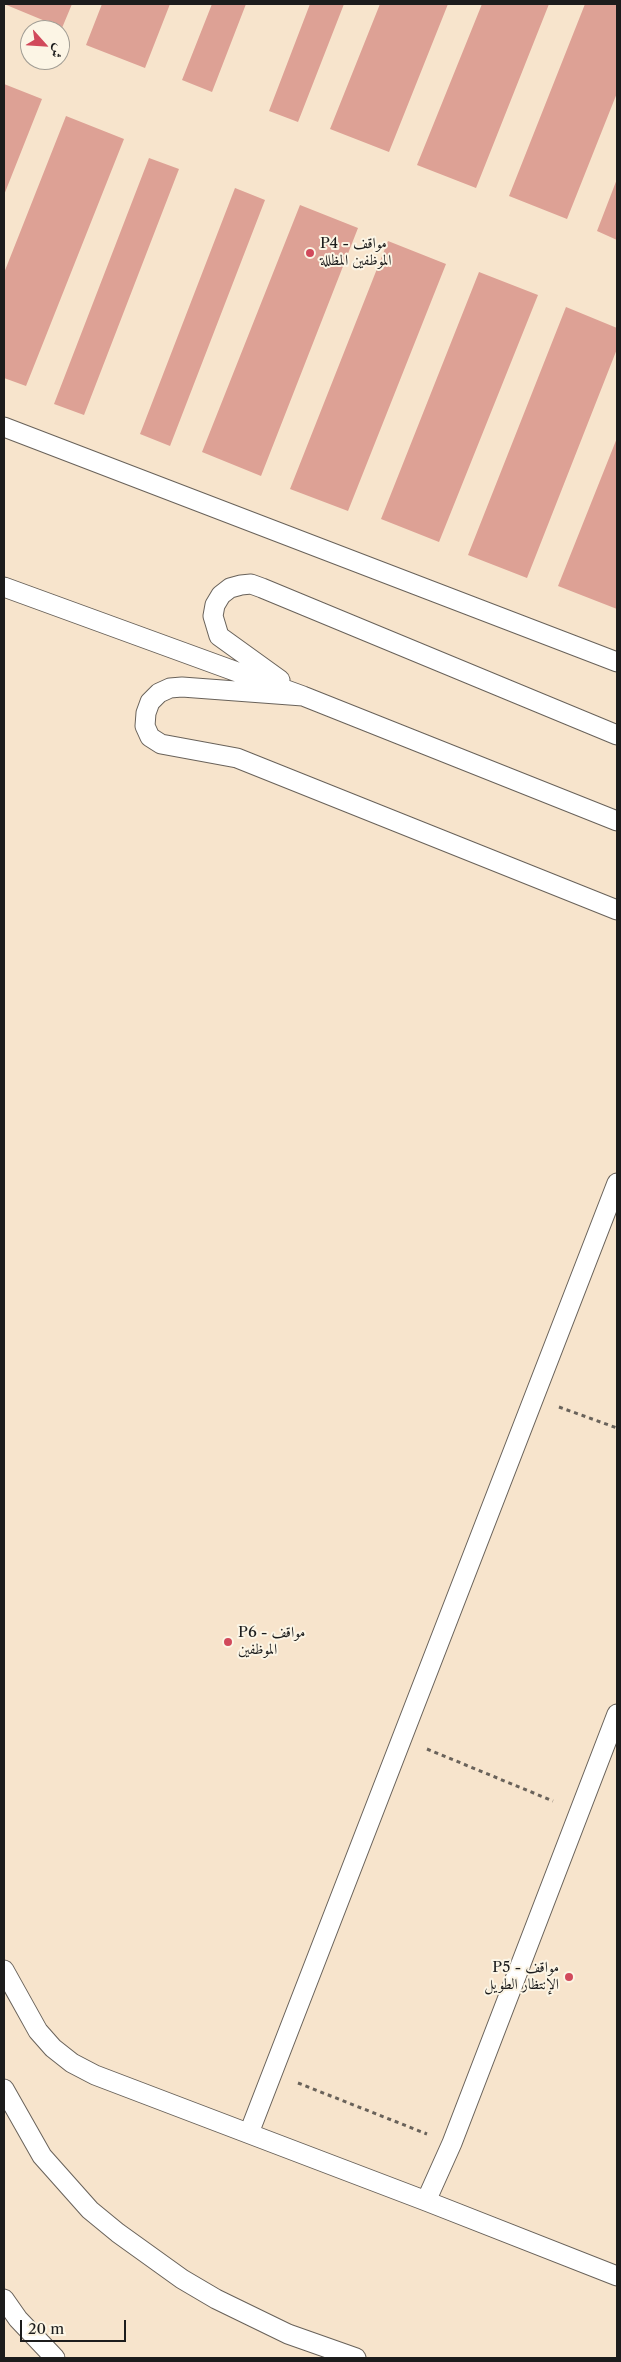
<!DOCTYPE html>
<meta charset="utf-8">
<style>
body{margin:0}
#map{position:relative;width:621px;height:2362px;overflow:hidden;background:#f7e4cc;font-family:"Libre Caslon Text",Amiri,serif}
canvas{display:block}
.frame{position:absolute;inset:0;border:5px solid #1c1c1c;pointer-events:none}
.north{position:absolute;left:20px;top:20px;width:50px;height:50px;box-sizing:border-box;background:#fcf5e5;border:1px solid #a29e95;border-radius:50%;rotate:116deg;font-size:14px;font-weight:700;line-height:20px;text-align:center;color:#1c1c1c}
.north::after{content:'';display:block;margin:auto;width:18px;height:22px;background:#d1495b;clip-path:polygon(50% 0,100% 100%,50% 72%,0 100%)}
.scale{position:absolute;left:20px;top:2320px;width:106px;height:22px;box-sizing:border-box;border:2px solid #1c1c1c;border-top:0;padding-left:6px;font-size:15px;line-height:18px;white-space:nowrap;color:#1c1c1c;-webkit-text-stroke:4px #fcf5e5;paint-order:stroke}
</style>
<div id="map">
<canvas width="621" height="2362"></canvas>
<div class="frame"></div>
<div class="north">ش</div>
<div class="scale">20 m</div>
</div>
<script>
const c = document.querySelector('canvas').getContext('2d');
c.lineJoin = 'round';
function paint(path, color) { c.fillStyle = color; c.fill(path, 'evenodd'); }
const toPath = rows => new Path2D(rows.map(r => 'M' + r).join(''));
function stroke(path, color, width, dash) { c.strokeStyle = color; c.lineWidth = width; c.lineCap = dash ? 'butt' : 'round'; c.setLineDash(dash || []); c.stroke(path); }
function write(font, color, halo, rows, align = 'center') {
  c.font = font + ' "Libre Caslon Text",Amiri,serif'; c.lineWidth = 4; c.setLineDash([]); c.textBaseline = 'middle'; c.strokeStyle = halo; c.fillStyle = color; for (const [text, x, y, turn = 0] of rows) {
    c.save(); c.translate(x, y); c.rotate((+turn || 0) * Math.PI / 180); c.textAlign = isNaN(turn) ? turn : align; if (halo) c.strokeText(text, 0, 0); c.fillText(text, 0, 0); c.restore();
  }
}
const building = toPath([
 [4,4,72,4,62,28],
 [102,4,170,4,145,68,86,45],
 [212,4,246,4,212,92,182,80],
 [310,4,344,4,298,122,269,111],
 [380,4,448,4,389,152,330,129],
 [482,4,549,4,476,188,417,165],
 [585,4,617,4,617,93,567,219,509,196],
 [4,84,42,99,4,195],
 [66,116,124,139,26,386,4,378,4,273],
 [149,158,179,169,84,415,54,404],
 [617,179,617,240,597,231],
 [235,188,265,200,170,446,140,434],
 [300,205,358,228,261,476,202,452],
 [388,241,446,264,348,511,290,489],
 [479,272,538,295,439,542,381,519],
 [566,307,617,328,617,349,527,578,468,555],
 [617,438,617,609,558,586]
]);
const path = toPath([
 [559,1407,617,1428],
 [427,1749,553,1801],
 [298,2083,427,2134]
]);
const lane = toPath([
 [4,427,617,662],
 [4,587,303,696,617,821],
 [280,680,219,636,213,616,215,605,221,595,230,588,241,585,251,584,262,588,617,735],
 [303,696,182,687,170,688,159,693,150,702,146,713,145,726,150,737,161,744,237,758,617,910],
 [4,1970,38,2031,53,2048,72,2063,95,2075,426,2201,617,2276],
 [4,2089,42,2156,90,2210,118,2233,182,2279,216,2299,288,2334,356,2358],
 [249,2133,617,1183],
 [426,2201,452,2143,617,1714],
 [4,2299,18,2319,55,2358]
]);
const markers = [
 [310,253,5,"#d1495b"],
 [228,1642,5,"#d1495b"],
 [569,1977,5,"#d1495b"]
];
const poiNames = [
 ["P4 - مواقف",320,244],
 ["الموظفين المظللة",320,261],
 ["P6 - مواقف",238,1633],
 ["الموظفين",238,1650],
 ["P5 - مواقف",559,1968,"right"],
 ["الإنتظار الطويل",559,1985,"right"]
];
paint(building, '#dda195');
stroke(lane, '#69625a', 21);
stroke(path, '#69625a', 3, [4, 4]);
stroke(lane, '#fff', 19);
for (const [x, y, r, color] of markers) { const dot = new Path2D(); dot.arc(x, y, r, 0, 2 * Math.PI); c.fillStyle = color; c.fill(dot); stroke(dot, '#fcf5e5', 2); }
write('15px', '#1c1c1c', '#fcf5e5', poiNames, 'left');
</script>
